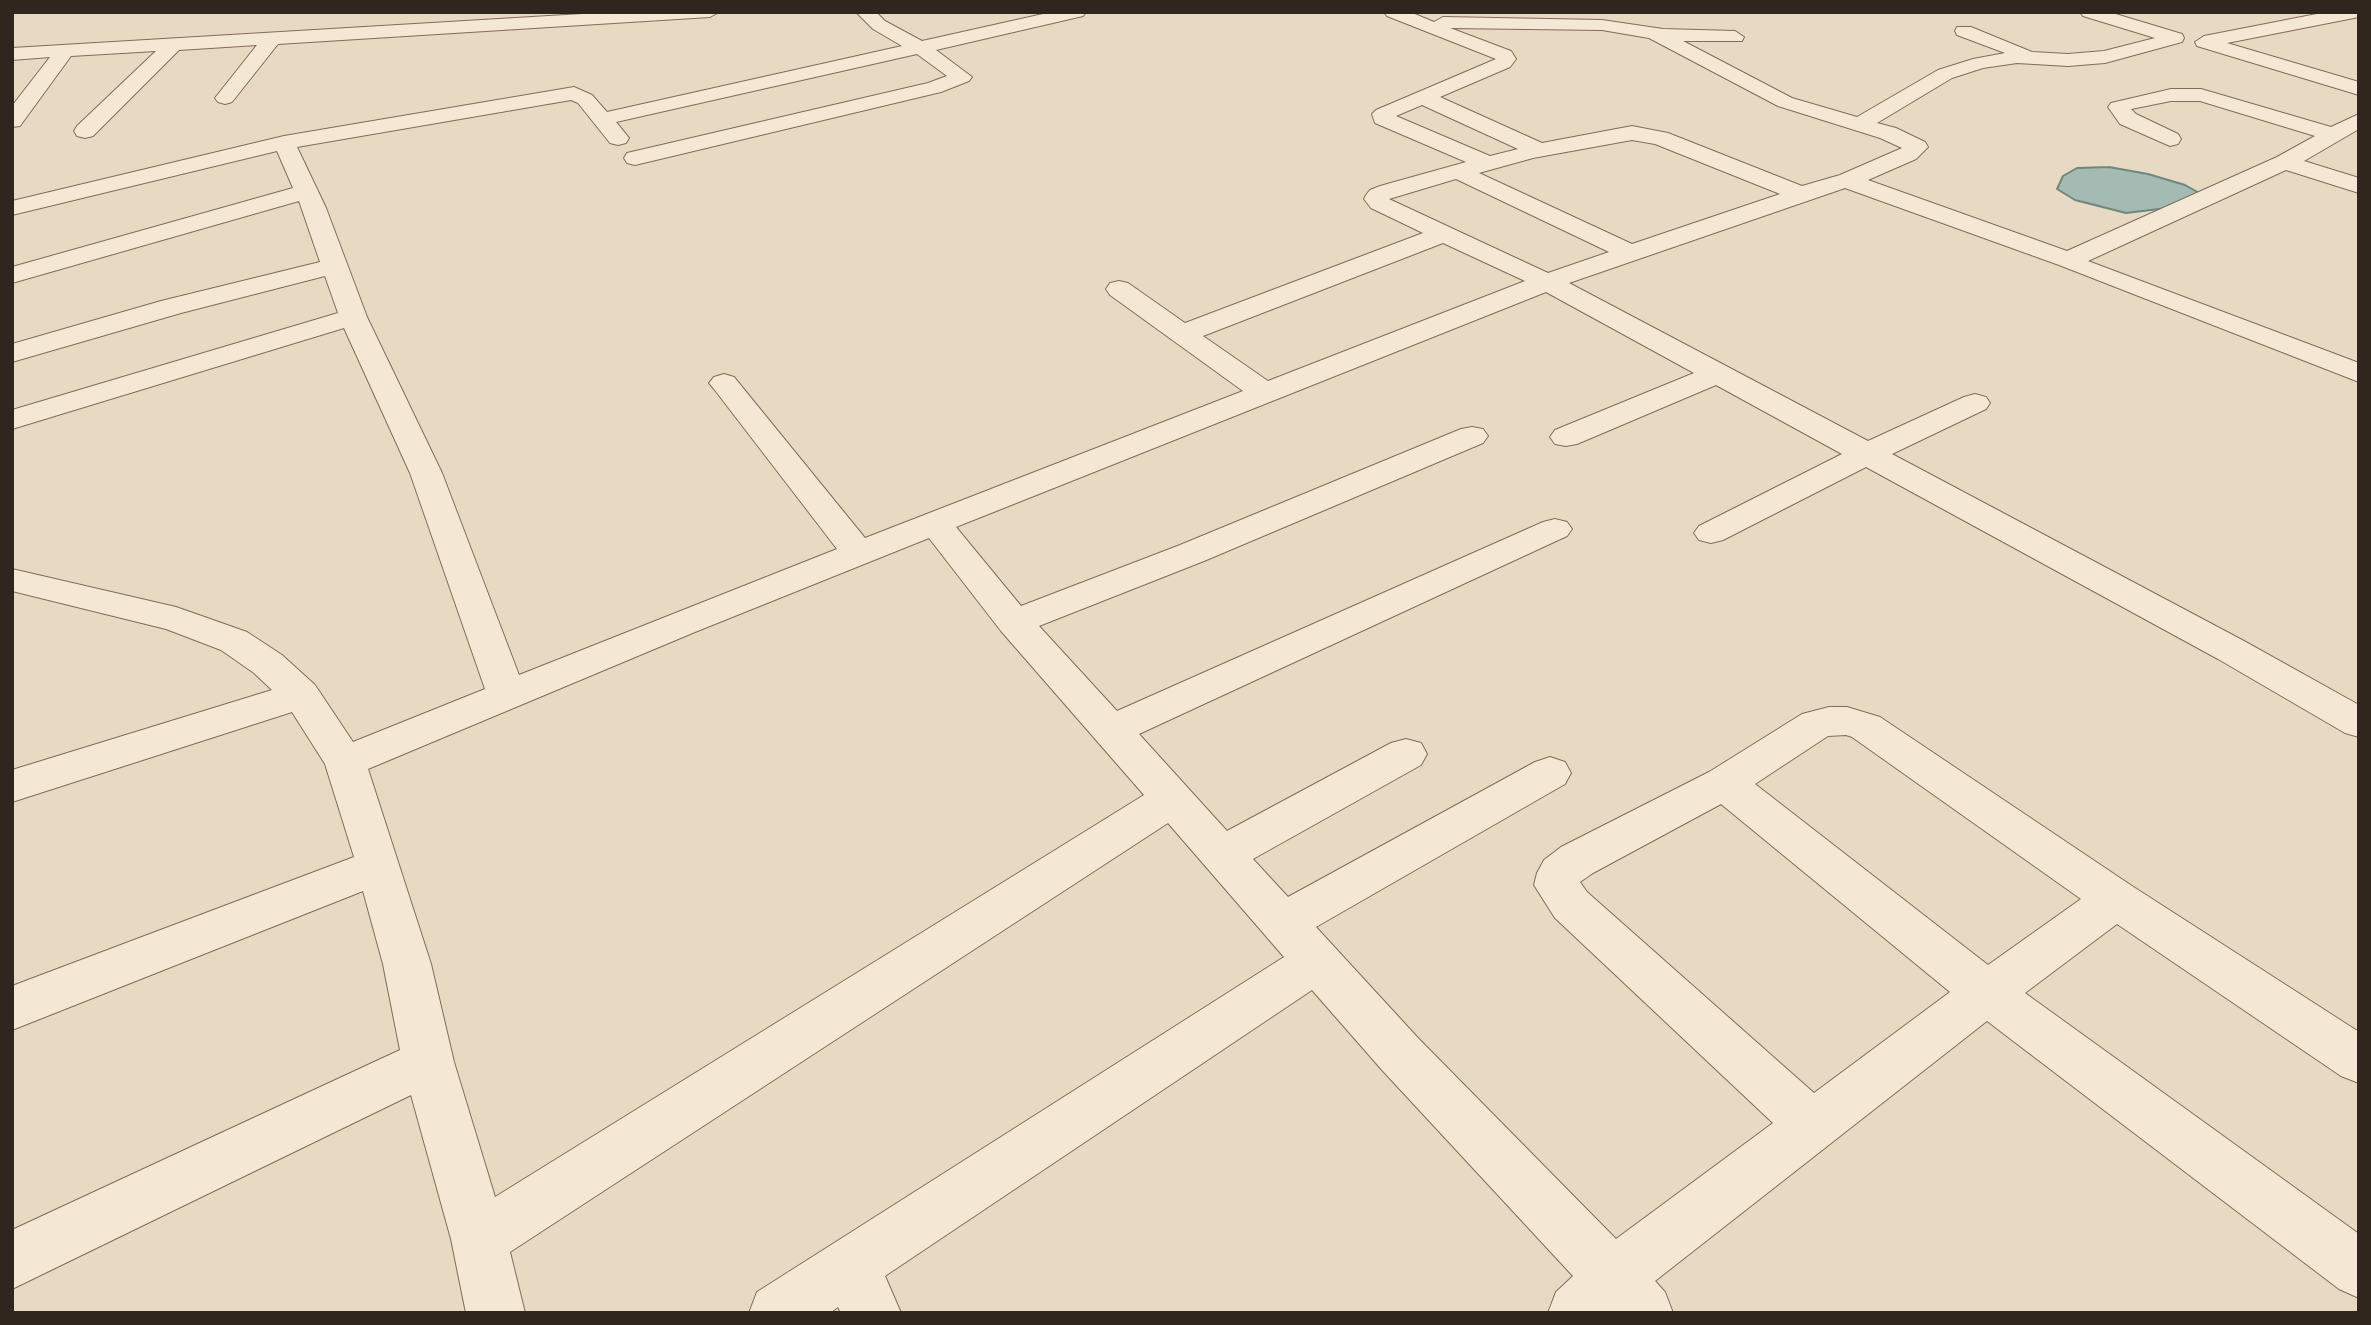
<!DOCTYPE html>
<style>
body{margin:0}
#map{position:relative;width:2371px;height:1325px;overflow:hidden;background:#e8dac2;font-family:"IBM Plex Serif",serif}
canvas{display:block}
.frame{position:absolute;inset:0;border:14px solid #31261e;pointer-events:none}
</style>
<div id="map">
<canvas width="2371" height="1325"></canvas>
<div class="frame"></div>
</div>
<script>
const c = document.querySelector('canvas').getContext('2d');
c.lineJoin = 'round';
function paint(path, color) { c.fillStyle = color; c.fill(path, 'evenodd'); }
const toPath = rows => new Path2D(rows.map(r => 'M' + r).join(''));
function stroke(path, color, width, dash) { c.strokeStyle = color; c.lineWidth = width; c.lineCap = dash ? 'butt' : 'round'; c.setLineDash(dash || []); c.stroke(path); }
const water = toPath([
 [2109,167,2148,174,2185,185,2201,194,2176,207,2126,213,2075,200,2057,189,2063,176,2077,168,2109,167]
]);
const minor = toPath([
 [616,12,719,12,710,17,278,44,232,102,225,104,218,102,215,98,257,45,179,50,93,136,85,138,77,136,74,131,77,126,156,51,71,56,20,126,12,127,12,106,50,57,12,60,12,48,616,12],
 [856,12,876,12,885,21,922,41,1052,12,1086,12,1083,16,936,50,972,77,969,81,941,92,635,165,627,163,624,158,627,153,928,83,947,76,917,54,616,122,629,138,626,143,618,145,610,143,578,103,571,100,297,147,326,208,367,317,442,473,519,675,837,549,714,389,709,383,714,377,724,374,734,377,865,538,1243,391,1110,295,1106,289,1110,283,1119,281,1128,283,1185,323,1423,233,1371,208,1364,199,1366,195,1370,190,1380,186,1466,162,1375,123,1372,114,1376,110,1496,59,1387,16,1384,12,1410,12,1434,22,1443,17,1602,20,1663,29,1735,31,1744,37,1742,41,1683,41,1792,98,1857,117,1938,70,1973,59,2005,53,1957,35,1955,31,1957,27,1971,27,2032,52,2068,54,2104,51,2155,38,2083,16,2080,12,2109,12,2182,34,2184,38,2182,42,2105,63,2068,66,2017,63,1983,68,1952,78,1877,123,1896,128,1925,142,1928,147,1916,159,1868,180,2067,251,2277,157,2315,136,2200,101,2171,101,2131,109,2136,114,2178,134,2181,139,2178,144,2170,146,2120,124,2108,107,2111,103,2171,89,2201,89,2331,127,2359,114,2359,129,2304,161,2359,178,2359,193,2286,170,2088,261,2359,363,2359,382,2059,265,1845,188,1569,283,1868,441,1964,397,1975,394,1986,397,1990,403,1986,409,1892,454,2244,641,2359,705,2359,737,2345,733,2218,659,1866,467,1723,540,1711,543,1699,540,1694,533,1699,526,1842,454,1716,385,1577,444,1566,446,1555,444,1550,437,1555,430,1694,373,1546,292,956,527,1021,606,1180,545,1461,429,1472,427,1483,429,1488,436,1483,443,1204,561,1039,626,1117,711,1543,522,1555,519,1567,522,1572,529,1567,536,1139,734,1227,831,1391,743,1406,739,1421,743,1427,754,1421,765,1253,859,1288,897,1535,762,1550,757,1565,762,1571,773,1565,784,1316,927,1418,1038,1616,1239,1773,1123,1555,918,1534,885,1537,873,1544,860,1561,847,1709,772,1802,714,1829,707,1847,707,1880,717,2132,886,2359,1032,2359,1083,2341,1076,2117,924,2025,993,2359,1234,2359,1298,2339,1289,1987,1021,1655,1281,1665,1292,1673,1313,1548,1313,1556,1292,1573,1276,1382,1070,1312,990,885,1276,901,1313,841,1313,838,1307,830,1313,749,1313,757,1292,1284,957,1168,823,510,1252,525,1313,466,1313,451,1239,411,1095,12,1289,12,1230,400,1050,383,964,363,891,12,1030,12,986,354,857,325,764,292,712,12,802,12,770,272,690,254,673,221,650,166,629,12,591,12,569,176,607,247,632,282,655,315,685,353,742,485,689,410,473,344,328,12,429,12,410,338,313,325,276,181,313,12,362,12,344,161,301,320,262,299,201,12,283,12,267,293,188,277,151,12,215,12,201,284,136,574,87,592,95,607,112,902,46,873,29,856,12],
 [1450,28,1602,30,1649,38,1778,106,1880,138,1902,148,1840,175,1802,186,1668,133,1632,126,1542,143,1440,97,1510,67,1516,59,1511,51,1450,28],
 [1422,105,1518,149,1490,156,1396,116,1422,105],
 [1632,140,1655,144,1780,194,1632,244,1479,173,1533,158,1632,140],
 [1456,179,1609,252,1548,273,1389,199,1456,179],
 [1443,243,1525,281,1268,381,1203,336,1443,243],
 [929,538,1001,631,1144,795,495,1197,454,1062,431,964,368,769,695,632,929,538],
 [1846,735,1852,737,2081,899,1988,965,1755,784,1828,736,1846,735],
 [1721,804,1950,992,1814,1093,1587,892,1580,882,1593,873,1721,804],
 [2327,12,2359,12,2359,17,2227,43,2359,82,2359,95,2197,46,2195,42,2204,36,2327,12]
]);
paint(water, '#a4bbb3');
stroke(water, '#6c887f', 2);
stroke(minor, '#806c5c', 2);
paint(minor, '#f4e8d4');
</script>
